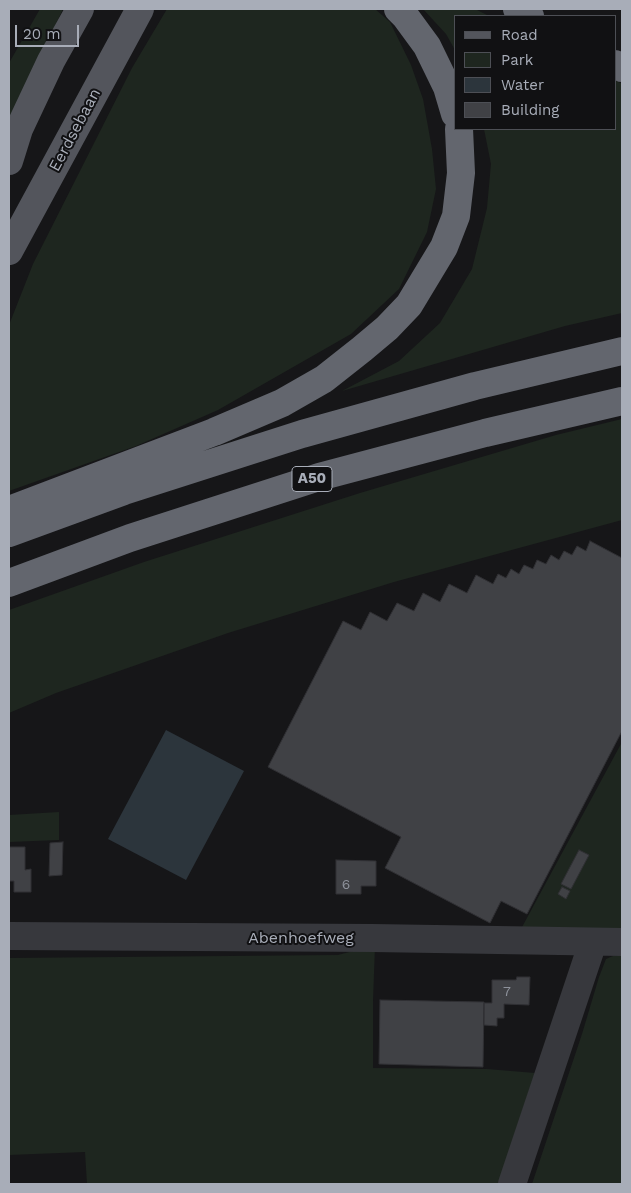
<!DOCTYPE html>
<style>
body{margin:0}
#map{position:relative;width:631px;height:1193px;overflow:hidden;background:#161618;font-family:"Work Sans",sans-serif}
canvas{display:block}
.frame{position:absolute;inset:0;border:10px solid #a8adb8;pointer-events:none}
.legend{position:absolute;left:454px;top:15px;width:162px;height:115px;box-sizing:border-box;background:#111113;border:1px solid #4d4f55;margin:0;padding:6px 9px;list-style:none;font-size:15px;color:#a8adb8}
.legend li{display:flex;align-items:center;gap:10px;height:25px}
.legend b{width:25px;border:1px solid #4d4f55}
.scale{position:absolute;left:15px;top:25px;width:64px;height:22px;box-sizing:border-box;border:2px solid #a8adb8;border-top:0;padding-left:6px;font-size:15px;line-height:18px;white-space:nowrap;color:#a8adb8;-webkit-text-stroke:4px #111113;paint-order:stroke}
</style>
<div id="map">
<canvas width="631" height="1193"></canvas>
<div class="frame"></div>
<ul class="legend">
<li><b style="height:6px;background:#53555c"></b>Road</li>
<li><b style="height:14px;background:#1e261f"></b>Park</li>
<li><b style="height:14px;background:#2c353c"></b>Water</li>
<li><b style="height:14px;background:#404145"></b>Building</li>
</ul>
<div class="scale">20 m</div>
</div>
<script>
const c = document.querySelector('canvas').getContext('2d');
c.lineJoin = 'round';
function paint(path, color) { c.fillStyle = color; c.fill(path, 'evenodd'); }
const toPath = rows => new Path2D(rows.map(r => 'M' + r).join(''));
function stroke(path, color, width, dash) { c.strokeStyle = color; c.lineWidth = width; c.lineCap = dash ? 'butt' : 'round'; c.setLineDash(dash || []); c.stroke(path); }
function write(font, color, halo, rows, align = 'center') {
  c.font = font + ' "Work Sans",sans-serif'; c.lineWidth = 4; c.setLineDash([]); c.textBaseline = 'middle'; c.strokeStyle = halo; c.fillStyle = color; for (const [text, x, y, turn = 0] of rows) {
    c.save(); c.translate(x, y); c.rotate((+turn || 0) * Math.PI / 180); c.textAlign = isNaN(turn) ? turn : align; if (halo) c.strokeText(text, 0, 0); c.fillText(text, 0, 0); c.restore();
  }
}
const green = toPath([
 [40,9,63,9,9,122,9,63],
 [167,9,375,9,390,22,411,65,423,99,432,149,436,189,427,232,399,289,351,334,218,410,136,446,9,491,9,325,33,264,132,68],
 [423,9,475,9,489,16,455,16,455,50,446,34],
 [615,80,622,84,622,313,565,326,342,391,399,361,440,323,472,269,487,208,491,164,484,129,615,129],
 [622,419,622,520,394,582,228,633,56,693,9,713,9,610,144,562,360,493,556,435],
 [622,742,622,928,521,929],
 [59,812,59,840,9,842,9,815],
 [372,946,375,946,373,1001,373,1068,487,1069,535,1073,498,1184,87,1184,85,1152,9,1155,9,958,338,955],
 [613,956,622,956,622,1184,532,1184,582,1034,599,977,606,959]
]);
const water = toPath([
 [166,730,244,771,186,880,108,839]
]);
const building = toPath([
 [590,541,622,558,622,731,527,914,501,901,490,923,385,868,401,837,268,767,343,621,361,630,370,612,387,621,397,603,414,611,423,593,440,602,449,584,467,593,476,575,493,584,498,574,506,578,511,569,519,574,524,565,533,569,537,560,546,564,551,555,559,560,564,551,572,555,577,546,586,551,590,541],
 [63,842,62,875,49,876,50,843,63,842],
 [9,847,25,847,25,870,31,869,31,892,14,892,14,881,9,881,9,847],
 [579,850,589,855,571,889,561,884,579,850],
 [336,860,376,861,376,886,361,886,361,894,336,894,336,860],
 [562,887,570,891,566,899,558,894,562,887],
 [517,977,530,977,529,1005,504,1004,504,1018,497,1018,497,1026,484,1025,484,1003,492,1003,492,980,516,980,517,977],
 [380,1000,484,1002,483,1067,379,1064,380,1000]
]);
const minor = toPath([
 [9,936,373,938,622,942],
 [512,1184,593,942]
]);
const major = toPath([
 [9,161,19,129,51,61,80,9],
 [9,251,140,9]
]);
const highway = toPath([
 [398,9,405,16,427,46,447,87,455,114],
 [517,9,530,16],
 [615,64,622,68],
 [9,510,214,432,282,403,324,379,362,349,387,328,409,305,444,247,456,216,461,173,459,129],
 [9,533,124,491,302,434,475,386,622,351],
 [9,583,130,538,319,477,485,433,622,401]
]);
const numberNames = [
 ["6",346,885],
 ["7",507,992]
];
const shields = [
 [312,479,40]
];
const shieldNames = [
 ["A50",312,479]
];
const streetNames = [
 ["Eerdsebaan",75,130,-62],
 ["Abenhoefweg",301,938]
];
paint(green, '#1e261f');
paint(water, '#2c353c');
paint(building, '#404145');
stroke(building, '#303034', 1);
stroke(minor, '#37383d', 28);
stroke(major, '#53555c', 28);
stroke(highway, '#63666e', 28);
write('14px', '#8e929b', null, numberNames);
for (const [x, y, w] of shields) { const box = new Path2D(); box.roundRect(x - w / 2, y - 12.5, w, 25, 4); c.fillStyle = '#111113'; c.fill(box); stroke(box, '#a8adb8', 1); }
write('bold 15px', '#a8adb8', null, shieldNames);
write('16px', '#a8adb8', '#111113', streetNames);
</script>
